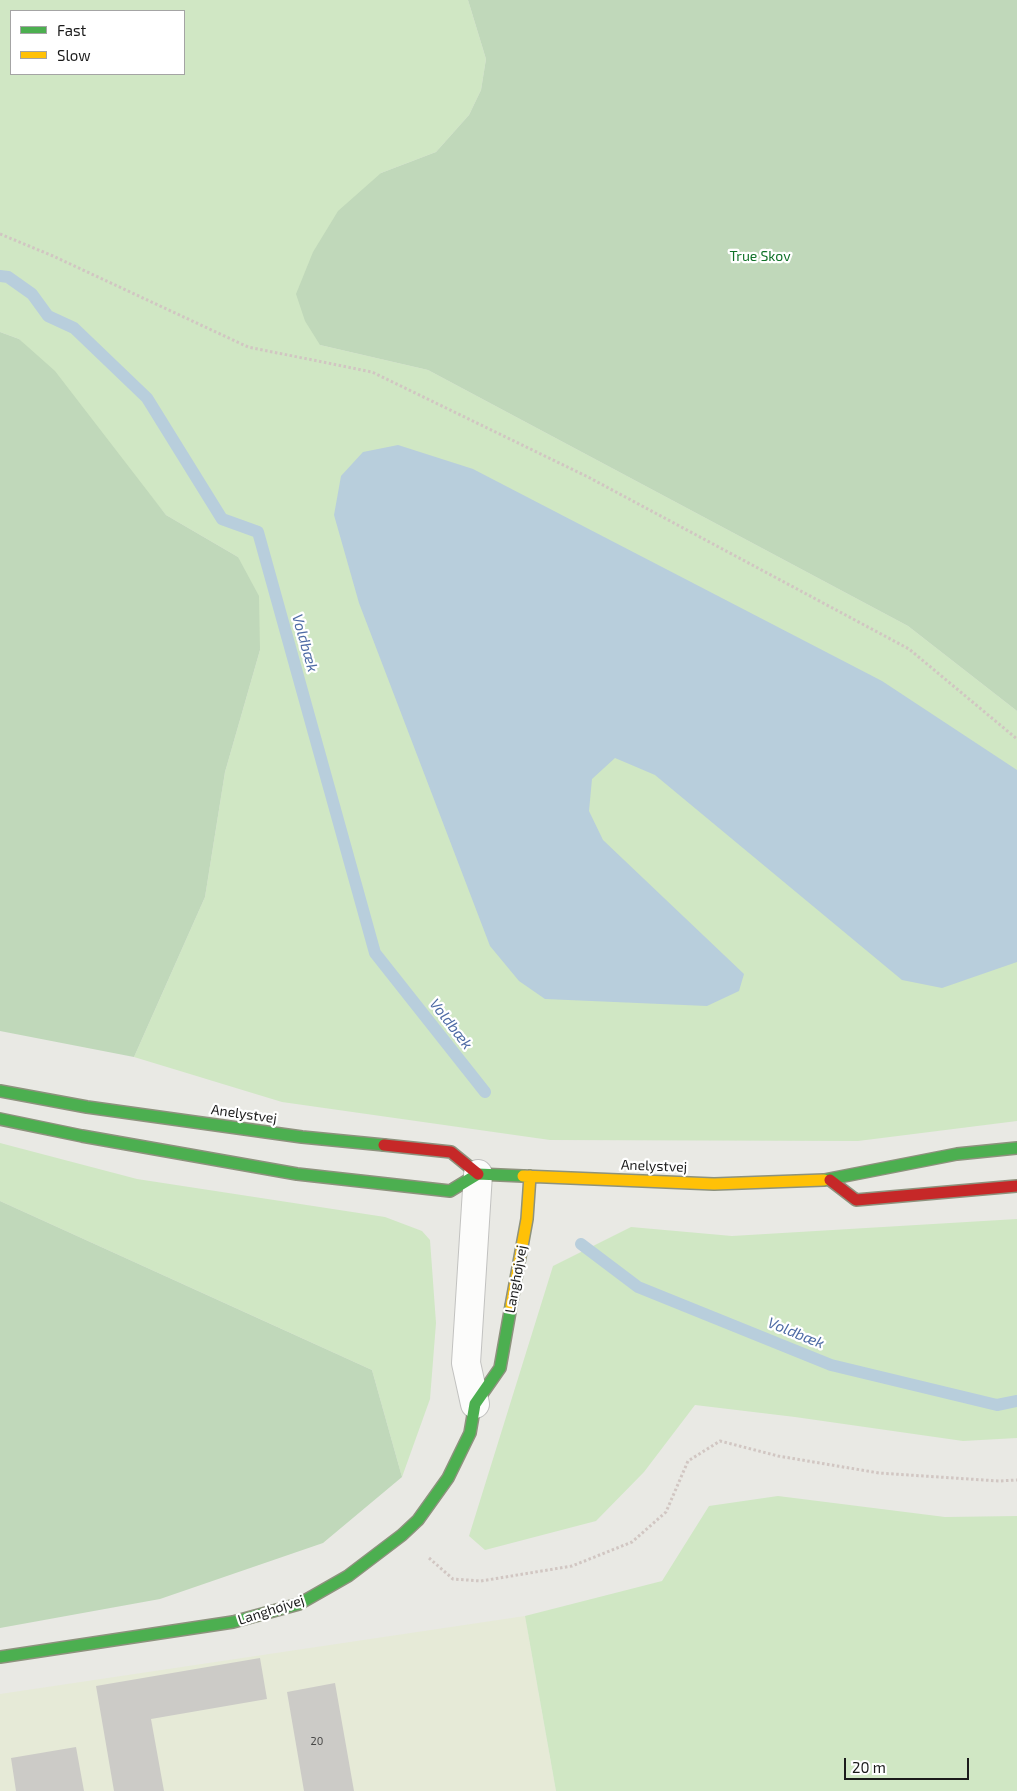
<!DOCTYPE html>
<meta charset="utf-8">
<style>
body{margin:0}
#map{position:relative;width:1017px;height:1791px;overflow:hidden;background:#e9e9e4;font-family:"Exo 2",sans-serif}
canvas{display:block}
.legend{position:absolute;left:10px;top:10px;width:175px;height:65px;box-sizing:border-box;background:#fff;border:1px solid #a4a4a4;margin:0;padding:6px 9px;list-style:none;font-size:15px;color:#1b1b1b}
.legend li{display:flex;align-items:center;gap:10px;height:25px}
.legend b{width:25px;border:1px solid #a4a4a4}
.scale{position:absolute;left:844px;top:1758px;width:125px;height:22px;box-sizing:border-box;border:2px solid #1b1b1b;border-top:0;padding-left:6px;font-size:15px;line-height:18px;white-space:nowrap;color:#1b1b1b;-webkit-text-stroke:4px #fff;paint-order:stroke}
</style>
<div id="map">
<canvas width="1017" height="1791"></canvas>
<ul class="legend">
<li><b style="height:6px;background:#4caf50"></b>Fast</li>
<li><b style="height:6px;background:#ffc107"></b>Slow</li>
</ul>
<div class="scale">20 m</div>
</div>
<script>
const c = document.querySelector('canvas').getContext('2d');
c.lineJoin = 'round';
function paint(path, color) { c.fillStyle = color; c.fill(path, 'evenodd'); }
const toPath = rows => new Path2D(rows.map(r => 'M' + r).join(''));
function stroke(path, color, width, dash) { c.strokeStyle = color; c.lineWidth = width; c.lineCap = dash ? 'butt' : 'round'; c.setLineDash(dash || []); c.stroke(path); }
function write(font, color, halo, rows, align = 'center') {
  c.font = font + ' "Exo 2",sans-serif'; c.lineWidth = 4.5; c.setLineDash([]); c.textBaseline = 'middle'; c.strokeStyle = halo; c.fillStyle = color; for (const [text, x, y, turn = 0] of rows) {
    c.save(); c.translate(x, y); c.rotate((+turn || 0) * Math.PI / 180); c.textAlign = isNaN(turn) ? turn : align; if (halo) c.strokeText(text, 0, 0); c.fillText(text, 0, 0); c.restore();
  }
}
const farmland = toPath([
 [525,1616,556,1791,0,1791,0,1694]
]);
const grass = toPath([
 [0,0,468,0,486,59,481,90,469,115,436,152,381,173,320,345,428,370,908,626,1017,711,1017,1121,858,1141,550,1140,282,1102,134,1057,205,897,225,772,260,650,238,557,166,515,19,339,0,332],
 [11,11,184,11,184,74,11,74],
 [0,1143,137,1179,385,1217,422,1231,430,1240,436,1323,430,1399,402,1477,372,1370,0,1201],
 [1017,1219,1017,1438,963,1441,795,1417,695,1405,644,1472,596,1521,485,1550,469,1536,553,1266,631,1227,732,1236],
 [778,1496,945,1517,1017,1516,1017,1791,556,1791,525,1616,662,1581,709,1506]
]);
const forest = toPath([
 [468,0,1017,0,1017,711,908,626,428,370,320,345,305,321,296,294,313,252,338,211,381,173,436,152,469,115,481,90,486,59],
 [0,332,19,339,55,371,166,515,238,557,259,596,260,650,225,772,205,897,134,1057,0,1031],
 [0,1201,372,1370,402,1477,323,1543,160,1599,0,1628]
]);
const water = toPath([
 [398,445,473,469,882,681,1017,770,1017,962,942,988,902,980,655,775,615,758,592,779,589,811,603,840,744,974,739,991,707,1006,545,999,519,981,490,946,359,603,334,515,341,476,363,452]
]);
const stream = toPath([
 [0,276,8,277,32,294,48,316,74,328,147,398,222,519,258,532,375,953,485,1092],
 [581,1244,638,1287,831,1365,997,1405,1017,1401]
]);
const building = toPath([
 [260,1658,267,1699,151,1719,164,1791,114,1791,96,1686],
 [335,1683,354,1791,304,1791,287,1692],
 [76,1747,84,1791,16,1791,11,1758]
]);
const path = toPath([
 [0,234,53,256,248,347,372,372,588,477,909,649,1017,739],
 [429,1558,453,1579,481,1581,572,1566,632,1542,666,1512,688,1461,720,1441,778,1456,879,1473,999,1481,1017,1480]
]);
const street = toPath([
 [475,1404,466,1363,478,1174]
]);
const fast = toPath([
 [0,1091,87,1107,302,1137,384,1145],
 [0,1119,82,1136,297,1174,450,1191,478,1174,523,1176],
 [824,1180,957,1154,1017,1148],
 [0,1657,233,1622,299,1604,348,1576,402,1535,418,1520,448,1478,470,1433,475,1404,500,1368,511,1306]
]);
const slow = toPath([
 [523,1176,714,1184,824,1180],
 [511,1306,527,1219,530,1176]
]);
const jam = toPath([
 [384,1145,451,1152,478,1174],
 [830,1180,856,1200,1017,1186]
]);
const numberNames = [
 ["20",317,1741]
];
const parkNames = [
 ["True Skov",760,256]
];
const streetNames = [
 ["Anelystvej",244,1114,8],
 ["Anelystvej",654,1166,2],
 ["Langhøjvej",516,1279,-80],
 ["Langhøjvej",271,1610,-18]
];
const waterNames = [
 ["Voldbæk",305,643,74],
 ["Voldbæk",451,1024,52],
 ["Voldbæk",796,1333,22]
];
paint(farmland, '#e6ead7');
paint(grass, '#d0e7c4');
paint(forest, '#c0d8ba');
paint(water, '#b8cedc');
stroke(stream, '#b8cedc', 12);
paint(building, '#cccbc7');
stroke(street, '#c2c2c0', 30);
stroke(fast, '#8d927d', 14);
stroke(slow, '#8d927d', 14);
stroke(jam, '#8d927d', 14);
stroke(path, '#d1c6c2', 3, [2.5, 2.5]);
stroke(street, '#fcfcfb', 28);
stroke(fast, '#4caf50', 11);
stroke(slow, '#ffc107', 11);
stroke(jam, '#c62828', 11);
write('11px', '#474746', null, numberNames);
write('14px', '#117229', '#fff', parkNames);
write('14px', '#1b1b1b', '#fff', streetNames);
write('italic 15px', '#4e6ba5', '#fff', waterNames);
</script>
